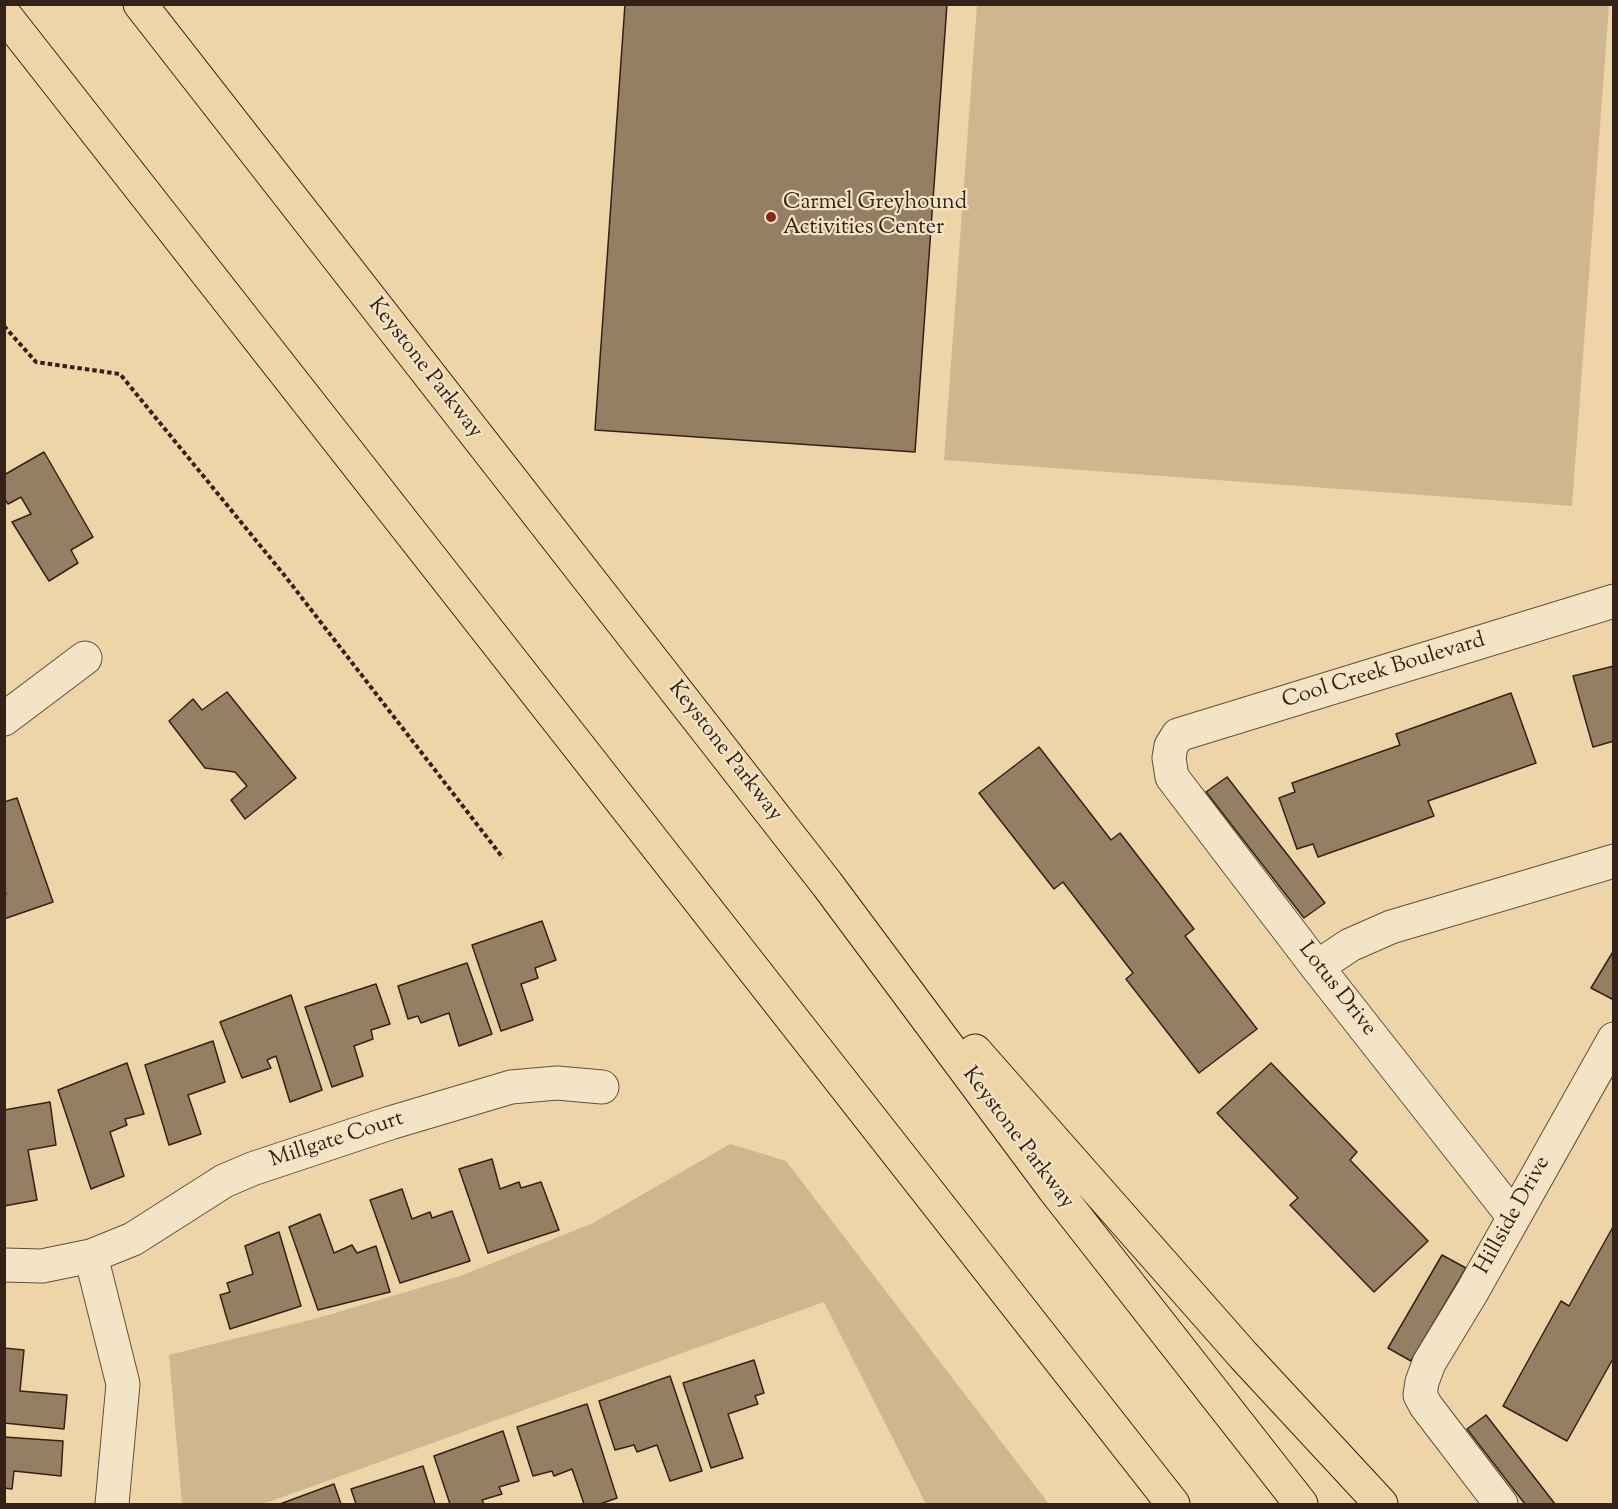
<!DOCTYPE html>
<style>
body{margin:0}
#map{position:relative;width:1618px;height:1509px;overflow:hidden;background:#edd5a7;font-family:"Sorts Mill Goudy",serif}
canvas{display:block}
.frame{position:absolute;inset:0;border:6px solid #342218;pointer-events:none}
</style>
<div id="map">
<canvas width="1618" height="1509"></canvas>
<div class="frame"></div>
</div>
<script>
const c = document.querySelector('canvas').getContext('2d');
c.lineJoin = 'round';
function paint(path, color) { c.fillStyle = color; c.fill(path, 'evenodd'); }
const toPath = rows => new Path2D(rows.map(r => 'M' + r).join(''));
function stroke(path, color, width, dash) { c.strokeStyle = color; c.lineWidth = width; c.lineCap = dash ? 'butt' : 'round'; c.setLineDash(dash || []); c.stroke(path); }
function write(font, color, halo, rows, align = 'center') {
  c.font = font + ' "Sorts Mill Goudy",serif'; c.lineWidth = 4.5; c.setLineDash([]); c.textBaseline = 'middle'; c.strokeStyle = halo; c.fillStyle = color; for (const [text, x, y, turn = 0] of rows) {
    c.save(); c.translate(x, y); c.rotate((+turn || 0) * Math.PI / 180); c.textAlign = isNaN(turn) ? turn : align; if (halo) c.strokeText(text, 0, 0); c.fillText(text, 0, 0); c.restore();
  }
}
const green = toPath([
 [977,5,1609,5,1572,506,944,460],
 [730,1144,786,1161,1049,1504,926,1504,824,1302,263,1504,182,1504,169,1355,318,1318,460,1276,593,1223]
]);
const building = toPath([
 [625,4,947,4,915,452,595,430,625,4],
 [44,452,93,537,71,550,78,563,49,581,12,522,31,514,21,497,8,504,4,498,4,475,44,452],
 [1614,666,1614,741,1593,747,1573,676,1614,666],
 [227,692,296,778,245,819,231,800,247,786,235,772,205,768,169,721,193,699,202,710,227,692],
 [1511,693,1536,763,1428,801,1434,816,1318,857,1313,844,1297,849,1279,798,1295,792,1292,783,1400,745,1396,734,1511,693],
 [1039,747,1111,840,1120,833,1194,929,1185,936,1257,1029,1199,1073,1126,979,1133,973,1063,882,1054,889,979,793,1039,747],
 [1227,777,1325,903,1304,918,1206,792,1227,777],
 [17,798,53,902,4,919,4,895,6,894,4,888,4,802,17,798],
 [542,921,556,960,535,968,538,978,521,984,533,1020,501,1031,472,945,542,921],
 [1614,950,1614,1000,1591,988,1614,950],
 [467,963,492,1034,459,1046,449,1013,421,1023,418,1016,408,1019,398,986,467,963],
 [376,984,390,1024,371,1030,373,1039,354,1046,363,1076,332,1087,305,1007,376,984],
 [291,995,322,1090,290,1102,276,1056,267,1060,271,1068,242,1078,220,1022,291,995],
 [213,1041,225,1082,188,1095,201,1134,169,1145,145,1065,213,1041],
 [127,1063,144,1114,125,1119,127,1125,110,1132,124,1176,91,1189,58,1090,127,1063],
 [1271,1063,1357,1152,1350,1160,1428,1241,1374,1292,1290,1205,1298,1198,1217,1113,1271,1063],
 [50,1102,56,1145,28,1150,37,1200,4,1206,4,1110,50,1102],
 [492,1159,500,1189,519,1182,521,1188,541,1182,559,1230,488,1253,459,1169,492,1159],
 [402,1189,412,1219,430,1212,432,1218,452,1211,470,1261,400,1283,370,1200,402,1189],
 [320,1214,334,1253,352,1245,357,1253,376,1246,390,1292,318,1310,289,1227,320,1214],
 [1614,1225,1614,1357,1567,1441,1503,1406,1561,1301,1569,1306,1614,1225],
 [279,1232,301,1306,230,1329,220,1295,230,1292,227,1283,253,1274,245,1246,279,1232],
 [1442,1255,1466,1268,1411,1361,1388,1348,1442,1255],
 [4,1348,24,1350,20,1391,67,1395,64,1429,4,1423,4,1348],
 [754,1360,764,1393,755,1396,758,1404,728,1414,743,1458,711,1468,683,1383,754,1360],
 [670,1376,702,1471,670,1481,657,1445,637,1452,634,1445,615,1450,599,1401,670,1376],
 [587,1404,617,1498,600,1504,584,1504,572,1469,554,1476,552,1471,533,1476,517,1427,587,1404],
 [1486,1415,1555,1504,1525,1504,1467,1429,1486,1415],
 [503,1431,519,1481,499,1487,502,1494,482,1500,484,1504,450,1504,434,1456,503,1431],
 [4,1437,63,1441,61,1476,14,1471,12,1489,4,1488,4,1437],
 [423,1466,435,1504,356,1504,351,1489,423,1466],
 [334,1484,341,1504,280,1504,334,1484]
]);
const path = toPath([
 [4,326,36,362,120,374,285,576,503,858]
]);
const minor = toPath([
 [4,719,85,658],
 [1317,967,1350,945,1391,927,1614,861],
 [1513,1216,1317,967,1172,777,1169,758,1171,746,1178,735,1614,601],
 [91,1256,123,1384,112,1504],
 [4,1265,42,1266,91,1256,133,1239,224,1181,252,1169,390,1123,511,1087,557,1083,602,1087],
 [1501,1504,1426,1406,1420,1395,1422,1382,1429,1363,1472,1292,1614,1039]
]);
const highway = toPath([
 [140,4,827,884,1054,1189,1301,1504],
 [4,14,1173,1504],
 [975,1051,1243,1355,1381,1504]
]);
const markers = [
 [771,217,6,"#8f2418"]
];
const poiNames = [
 ["Carmel Greyhound",783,204],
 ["Activities Center",783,229]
];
const streetNames = [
 ["Keystone Parkway",424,369,52],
 ["Cool Creek Boulevard",1384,672,-17],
 ["Keystone Parkway",724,752,52],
 ["Lotus Drive",1336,990,52],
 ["Keystone Parkway",1017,1139,53],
 ["Millgate Court",337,1141,-18],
 ["Hillside Drive",1514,1216,-61]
];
paint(green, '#ceb78f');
paint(building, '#947f62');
stroke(building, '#342218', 1.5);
stroke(minor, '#624f3c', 35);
stroke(highway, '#342218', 35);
stroke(path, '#342218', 4, [4.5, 3]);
stroke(minor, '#f3e4c6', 33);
stroke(highway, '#edd5a7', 33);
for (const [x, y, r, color] of markers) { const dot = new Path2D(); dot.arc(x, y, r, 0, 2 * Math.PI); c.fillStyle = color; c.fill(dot); stroke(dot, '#f3e4c6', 2); }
write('22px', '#342218', '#f3e4c6', poiNames, 'left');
write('22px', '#342218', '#f3e4c6', streetNames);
</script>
